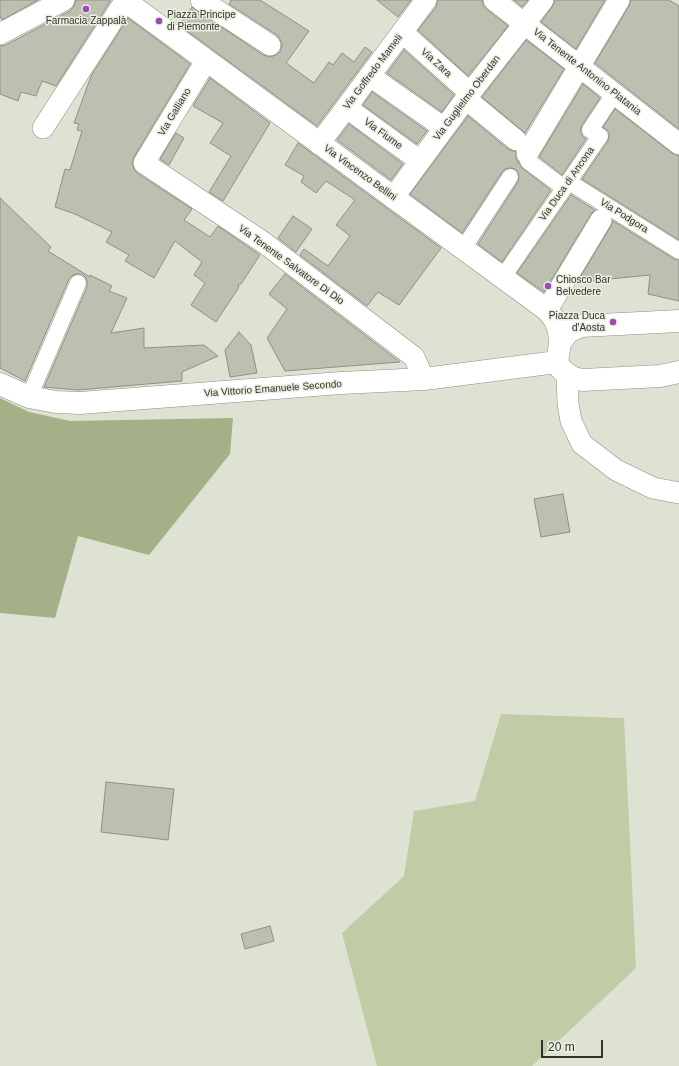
<!DOCTYPE html>
<meta charset="utf-8">
<style>
body{margin:0}
#map{position:relative;width:679px;height:1066px;overflow:hidden;background:#dde2d3;font-family:Arial,sans-serif}
canvas{display:block}
.scale{position:absolute;left:541px;top:1040px;width:62px;height:18px;box-sizing:border-box;border:2px solid #30322c;border-top:0;padding-left:5px;font-size:12px;line-height:14px;white-space:nowrap;color:#30322c;-webkit-text-stroke:3px #eaefe0;paint-order:stroke}
</style>
<div id="map">
<canvas width="679" height="1066"></canvas>
<div class="scale">20 m</div>
</div>
<script>
const c = document.querySelector('canvas').getContext('2d');
c.lineJoin = 'round';
function paint(path, color) { c.fillStyle = color; c.fill(path, 'evenodd'); }
const toPath = rows => new Path2D(rows.map(r => 'M' + r).join(''));
function stroke(path, color, width, dash) { c.strokeStyle = color; c.lineWidth = width; c.lineCap = dash ? 'butt' : 'round'; c.setLineDash(dash || []); c.stroke(path); }
function write(font, color, halo, rows, align = 'center') {
  c.font = font + ' Arial,sans-serif'; c.lineWidth = 3; c.setLineDash([]); c.textBaseline = 'middle'; c.strokeStyle = halo; c.fillStyle = color; for (const [text, x, y, turn = 0] of rows) {
    c.save(); c.translate(x, y); c.rotate((+turn || 0) * Math.PI / 180); c.textAlign = isNaN(turn) ? turn : align; if (halo) c.strokeText(text, 0, 0); c.fillText(text, 0, 0); c.restore();
  }
}
const green = toPath([
 [501,714,624,718,636,968,532,1066,377,1066,342,933,404,876,414,811,475,801]
]);
const forest = toPath([
 [0,398,29,412,70,421,233,418,230,454,149,555,78,536,55,618,0,613]
]);
const building = toPath([
 [0,0,38,0,2,20,0,16,0,0],
 [76,0,111,0,56,86,42,81,36,96,21,92,18,101,0,94,0,46,6,45,70,11,74,6,76,0],
 [231,0,260,0,309,31,286,63,314,83,329,62,333,65,342,53,354,62,365,47,372,52,317,126,179,25,192,7,263,55,270,57,276,55,280,52,282,46,280,39,277,35,229,4,231,0],
 [377,0,411,0,398,17,377,0],
 [438,0,482,0,483,5,486,9,508,26,468,76,418,30,436,7,438,0],
 [514,0,528,0,522,7,514,0],
 [555,0,605,0,576,49,541,22,552,7,555,0],
 [631,0,669,0,679,6,679,129,595,63,629,6,631,0],
 [128,18,190,64,134,157,132,163,134,169,137,173,192,209,184,220,210,237,218,226,260,255,241,284,238,285,239,287,216,322,191,305,205,283,194,275,202,262,175,241,154,278,125,261,129,255,106,242,112,232,75,214,55,207,65,169,70,170,82,131,77,130,79,124,74,123,91,76,128,18],
 [526,40,564,69,525,133,482,97,526,40],
 [404,50,454,95,442,112,387,73,404,50],
 [210,78,270,123,223,201,209,192,231,156,210,143,223,123,193,106,210,78],
 [583,84,600,98,582,125,581,129,581,134,586,139,562,175,539,157,583,84],
 [372,92,427,131,417,144,363,105,372,92],
 [615,109,672,153,679,156,679,240,582,179,608,141,609,137,609,132,603,127,615,109],
 [468,116,508,149,516,152,516,159,522,168,551,190,502,262,478,244,518,182,519,177,518,172,515,169,510,168,505,169,502,172,462,233,410,194,468,116],
 [349,124,403,164,391,180,337,140,349,124],
 [176,133,184,138,169,165,160,159,176,133],
 [298,143,441,248,399,305,378,292,367,306,300,255,304,249,328,266,350,236,336,225,355,200,326,181,316,193,301,182,304,176,285,165,298,143],
 [571,195,595,210,591,214,544,292,517,273,571,195],
 [0,198,51,247,48,251,90,277,90,275,112,286,109,291,127,298,111,333,144,328,144,348,204,345,218,356,182,372,182,381,78,390,44,387,87,287,87,282,86,278,82,274,77,274,73,275,69,279,25,381,0,368,0,198],
 [293,216,312,229,296,252,278,238,293,216],
 [613,221,674,259,679,260,679,301,648,294,650,275,590,281,581,276,611,226,613,221],
 [285,274,400,362,285,371,267,338,287,309,269,294,285,274],
 [239,332,251,345,257,373,230,377,225,350,239,332],
 [563,494,570,532,541,537,534,499,563,494],
 [106,782,174,789,168,840,101,832,106,782],
 [270,926,274,941,245,949,241,934,270,926]
]);
const pedestrian = toPath([
 [527,154,528,161,564,188],
 [569,182,679,251],
 [463,249,510,177],
 [503,277,600,136,590,130,614,94],
 [29,397,78,283]
]);
const minor = toPath([
 [201,0,270,45],
 [494,0,679,144],
 [402,32,470,93],
 [0,34,64,0],
 [206,61,144,163,263,242,414,357,424,379],
 [370,76,444,128],
 [466,99,516,140],
 [347,108,420,161],
 [43,128,125,1],
 [319,144,426,0],
 [527,154,619,0],
 [393,198,470,93,543,0],
 [547,310,601,220],
 [567,374,568,404,571,421,582,444,616,470,653,488,679,493]
]);
const tertiary = toPath([
 [124,0,547,310,555,320,559,331,560,343,557,362,561,369,567,374,573,378,583,380,660,376,679,372],
 [560,343,568,332,581,326,679,321],
 [0,384,29,397,56,402,80,403,341,383,424,379,557,362]
]);
const markers = [
 [86,9,4,"#a048b5"],
 [159,21,4,"#a048b5"],
 [548,286,4,"#a048b5"],
 [613,322,4,"#a048b5"]
];
const poiNames = [
 ["Piazza Principe",167,15],
 ["di Piemonte",167,27],
 ["Farmacia Zappalà",86,21,"center"],
 ["Chiosco Bar",556,280],
 ["Belvedere",556,292],
 ["Piazza Duca",605,316,"right"],
 ["d'Aosta",605,328,"right"]
];
const streetNames = [
 ["Via Zara",436,63,42],
 ["Via Goffredo Mameli",373,72,-53],
 ["Via Tenente Antonino Platania",587,72,38],
 ["Via Guglielmo Oberdan",467,98,-53],
 ["Via Galliano",175,112,-59],
 ["Via Fiume",383,134,36],
 ["Via Vincenzo Bellini",360,173,36],
 ["Via Duca di Ancona",567,184,-55],
 ["Via Podgora",624,216,32],
 ["Via Tenente Salvatore Di Dio",291,265,36],
 ["Via Vittorio Emanuele Secondo",273,389,-4]
];
paint(green, '#c1cca6');
paint(forest, '#a4b088');
paint(building, '#bbc0b1');
stroke(building, '#8d9183', 1);
stroke(pedestrian, '#8b8f81', 17);
stroke(minor, '#8b8f81', 22);
stroke(tertiary, '#8b8f81', 23);
stroke(pedestrian, '#fff', 16);
stroke(minor, '#fff', 21);
stroke(tertiary, '#fff', 22);
for (const [x, y, r, color] of markers) { const dot = new Path2D(); dot.arc(x, y, r, 0, 2 * Math.PI); c.fillStyle = color; c.fill(dot); stroke(dot, '#eaefe0', 1.5); }
write('10px', '#30322c', '#eaefe0', poiNames, 'left');
write('10px', '#30322c', '#eaefe0', streetNames);
</script>
